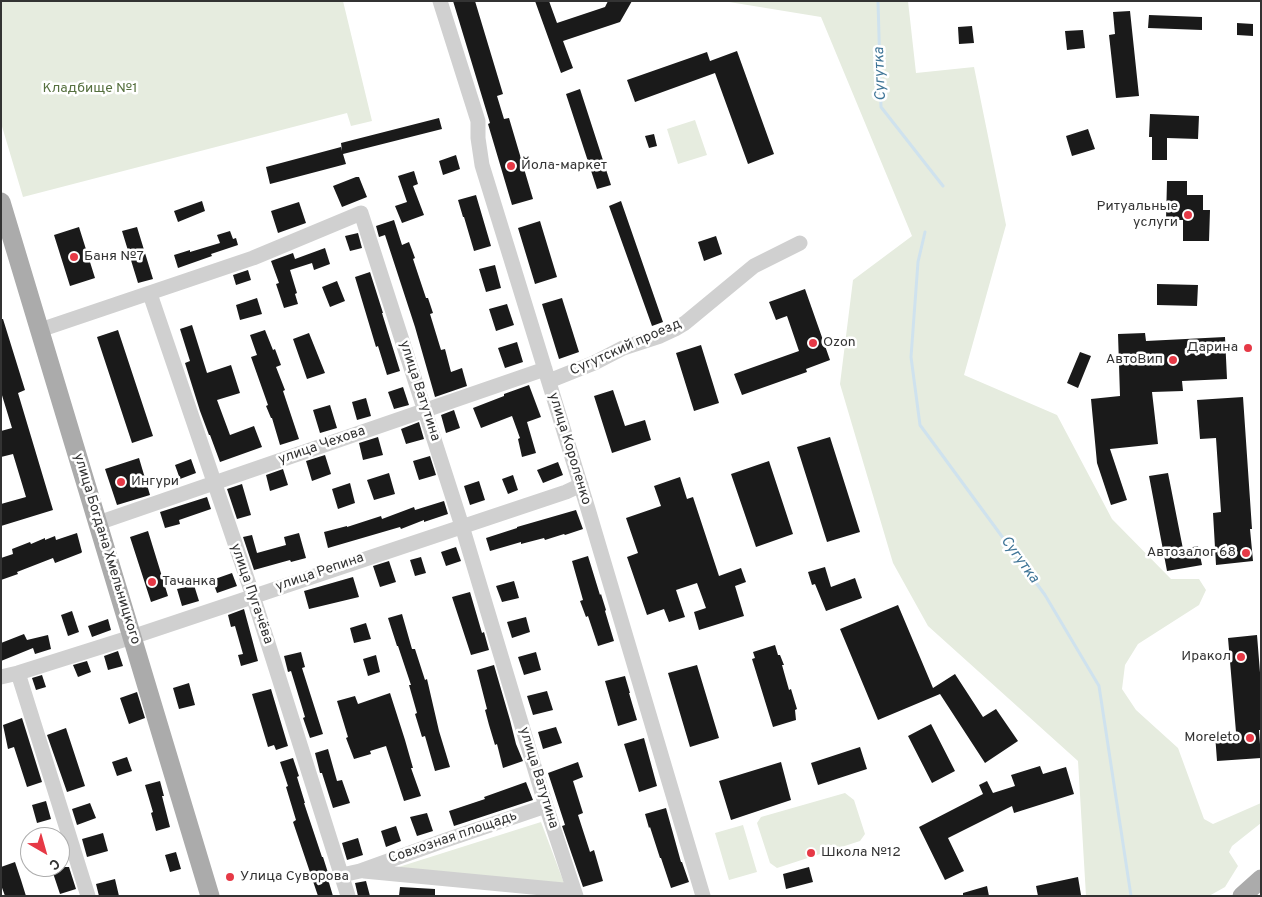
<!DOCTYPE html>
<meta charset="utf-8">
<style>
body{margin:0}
#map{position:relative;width:1262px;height:897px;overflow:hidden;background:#fff;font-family:Overpass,sans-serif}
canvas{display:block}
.frame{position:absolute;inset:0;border:2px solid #333;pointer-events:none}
.north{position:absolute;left:20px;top:827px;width:50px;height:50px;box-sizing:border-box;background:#fff;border:1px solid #adadad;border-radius:50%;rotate:142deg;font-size:14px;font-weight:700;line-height:20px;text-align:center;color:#333}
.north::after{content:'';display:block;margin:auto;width:18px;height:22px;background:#e63946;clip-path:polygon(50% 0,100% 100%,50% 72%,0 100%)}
</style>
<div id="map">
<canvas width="1262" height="897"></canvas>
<div class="frame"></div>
<div class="north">С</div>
</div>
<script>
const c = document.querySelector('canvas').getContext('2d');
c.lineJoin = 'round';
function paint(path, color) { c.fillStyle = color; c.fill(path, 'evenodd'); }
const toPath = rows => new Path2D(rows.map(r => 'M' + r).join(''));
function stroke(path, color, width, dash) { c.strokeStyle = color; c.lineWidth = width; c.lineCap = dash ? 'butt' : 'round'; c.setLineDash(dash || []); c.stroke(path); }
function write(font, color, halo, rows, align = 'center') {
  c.font = font + ' Overpass,sans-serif'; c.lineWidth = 5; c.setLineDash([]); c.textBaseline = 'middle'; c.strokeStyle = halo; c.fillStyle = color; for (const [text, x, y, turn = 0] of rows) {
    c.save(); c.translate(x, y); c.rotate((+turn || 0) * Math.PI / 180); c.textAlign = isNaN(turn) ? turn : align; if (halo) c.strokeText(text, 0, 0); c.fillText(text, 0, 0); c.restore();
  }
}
const green = toPath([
 [1,1,343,1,372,121,351,126,347,113,23,197,1,123],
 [723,1,908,1,916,73,974,67,1006,225,964,375,1057,415,1112,519,1171,579,1199,579,1206,590,1199,605,1138,644,1125,665,1122,689,1136,710,1178,748,1204,819,1213,824,1261,803,1261,823,1232,846,1229,852,1238,866,1225,887,1209,896,1086,896,1078,761,928,626,893,563,840,384,853,280,912,236,821,17],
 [695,120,707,155,678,164,667,129],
 [845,793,854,800,865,834,860,841,777,868,770,863,757,823,761,817],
 [541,822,564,883,386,871],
 [743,825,757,872,729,880,715,833]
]);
const stream = toPath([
 [878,1,881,107,943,186],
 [925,232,918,262,911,357,920,425,1045,595,1099,686,1131,896]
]);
const building = toPath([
 [453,1,475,1,503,94,497,96,504,119,509,118,533,199,512,205,488,124,490,123],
 [535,1,549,1,557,23,605,7,608,1,632,1,620,22,563,41,573,68,561,73],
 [1130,11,1139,96,1116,98,1109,35,1115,34,1113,12],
 [1149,15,1202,17,1202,30,1148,28],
 [1237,23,1253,24,1253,36,1237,35],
 [972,26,974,43,959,44,958,27],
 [1083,30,1085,48,1067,50,1065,31],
 [737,51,774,154,748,164,715,73,635,102,627,80,707,52,710,61],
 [580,89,611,185,597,189,566,94],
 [1150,114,1199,116,1198,139,1167,138,1167,160,1152,160,1152,137,1149,137],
 [439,118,442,129,343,154,346,164,270,184,266,167,341,147,342,151,341,143],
 [1088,129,1095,149,1072,156,1066,136],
 [654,134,657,146,649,148,645,136],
 [456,155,460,169,443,175,439,161],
 [414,171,418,184,413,186,424,215,402,223,395,206,407,202,398,176],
 [356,177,359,177,367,197,342,207,333,186],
 [1167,181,1187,181,1187,195,1203,195,1203,210,1210,210,1209,241,1183,241,1183,220,1166,220],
 [476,195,491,246,474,251,464,217,463,217,458,200],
 [202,201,205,211,178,222,174,211],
 [621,201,663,322,652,326,609,206],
 [299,202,306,223,278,233,271,211],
 [394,220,402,245,409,242,415,258,413,259,426,298,428,298,433,313,430,314,441,350,445,349,451,372,462,368,467,386,435,397,415,327,385,235,379,237,376,226],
 [540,221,557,277,535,284,518,228],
 [79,227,95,278,70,286,54,235],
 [137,227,153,279,138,283,122,231],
 [230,231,233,239,236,238,238,245,211,254,212,256,178,268,174,255,190,250,190,252,220,243,217,235],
 [358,233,362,248,350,251,345,236],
 [716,236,722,254,704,261,698,242],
 [325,248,330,264,314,270,312,263,290,270,297,293,295,294,298,304,284,308,276,284,279,283,271,261,293,253,295,259],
 [495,265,501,288,486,292,479,269],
 [248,270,251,280,236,285,233,275],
 [370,272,383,313,382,313,400,371,387,375,378,346,376,347,355,277],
 [337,281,345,301,330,307,322,287],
 [1157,284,1198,285,1197,306,1157,305],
 [805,289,830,360,806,369,807,372,742,395,734,374,799,351,787,316,776,320,769,302],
 [257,298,262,314,240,320,236,305],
 [562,298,579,352,559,359,542,304],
 [507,304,514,325,496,331,489,309],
 [1,319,3,319,25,390,18,393,53,510,1,526,1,504,26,497,13,454,1,457,1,431,12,428,1,392],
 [192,325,207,373,231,365,240,393,217,400,230,435,254,426,262,447,220,462,210,435,209,435,200,411,185,363,190,361,180,329],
 [118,330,153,436,132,443,97,337],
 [265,330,273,350,275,349,281,365,276,367,285,390,283,391,299,439,280,445,272,418,271,418,266,406,268,405,251,357,257,355,250,335],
 [309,333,325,373,307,379,293,339],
 [1145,333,1146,341,1225,337,1227,379,1182,381,1183,391,1152,392,1158,444,1110,449,1127,500,1111,505,1097,463,1091,399,1120,396,1118,334],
 [517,342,523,362,505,368,498,348],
 [701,345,719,403,694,411,676,353],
 [1080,352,1091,356,1078,388,1067,383],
 [529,385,541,417,527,422,536,453,522,457,518,439,520,438,512,416,481,428,473,408,504,396,504,394],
 [403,387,409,405,394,409,388,392],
 [613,390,625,426,645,420,651,440,612,453,594,396],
 [1243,397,1252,529,1250,529,1253,561,1216,565,1213,513,1221,512,1216,438,1200,439,1197,400],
 [366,398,371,416,357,420,352,402],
 [330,405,337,428,320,433,313,410],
 [454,410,460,428,446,433,441,415],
 [419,422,424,439,406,444,401,429],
 [378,437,383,455,363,460,359,443],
 [830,437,860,532,827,542,797,447],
 [325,455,331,474,312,481,306,461],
 [430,456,436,475,419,480,413,461],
 [139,458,150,495,117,505,105,469],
 [191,459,196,473,180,479,175,465],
 [769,461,793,534,756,547,731,474],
 [558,462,563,475,543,483,537,470],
 [283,469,288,485,270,491,266,475],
 [389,473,395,494,374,500,367,480],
 [1168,473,1183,549,1198,546,1202,565,1167,571,1149,476],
 [513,475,518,490,508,494,502,479],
 [680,477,687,499,693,497,719,576,741,568,746,582,735,586,744,616,699,630,694,612,706,608,697,583,676,590,685,617,669,622,664,609,647,615,627,557,638,553,626,518,661,506,654,486],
 [479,481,485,500,470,505,464,486],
 [350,483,355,503,338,509,332,489],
 [242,484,251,515,237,519,227,489],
 [207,497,211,509,179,520,180,524,165,528,160,512],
 [444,501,448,514,424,522,424,520,401,529,400,527,328,548,324,532,347,526,347,527,381,516,382,519,414,507,415,510],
 [576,510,583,529,565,535,564,534,545,540,544,538,521,544,521,542,490,551,486,538,517,528,517,527],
 [148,531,168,596,151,602,130,537],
 [77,533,82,552,81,553,55,563,53,558,17,572,18,574,1,580,1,558,13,554,12,549,30,542,31,544,45,538,45,540,55,536,56,540],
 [299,533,306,558,291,562,290,560,254,570,243,537,252,535,257,553,286,545,284,537],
 [456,547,461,561,446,566,441,552],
 [588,556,600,595,601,594,606,610,605,611,614,641,598,646,588,616,586,617,580,601,583,600,572,561],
 [421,557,426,573,415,576,410,560],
 [389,561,396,582,380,587,373,566],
 [825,567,831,587,855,578,862,598,826,611,815,584,812,585,808,572],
 [232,573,237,586,217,593,212,580],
 [353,577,359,597,309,609,304,591],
 [514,581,519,598,502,602,496,586],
 [194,585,199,601,182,606,177,589],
 [470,592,482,633,484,632,489,650,471,655,452,597],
 [898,605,933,688,955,674,983,717,996,709,1018,741,985,763,940,694,878,720,840,629],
 [244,609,258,661,241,666,238,655,243,654,235,626,231,627,228,615],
 [72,611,79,632,68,636,61,615],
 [402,614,412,649,415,649,425,680,427,679,439,731,450,767,435,771,425,736,422,737,415,714,417,713,409,685,411,685,398,646,397,646,388,618],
 [526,617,530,632,512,638,507,622],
 [108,619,111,630,92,637,88,626],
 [366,623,371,639,354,643,350,628],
 [24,634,27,640,48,635,51,649,35,654,33,648,1,661,1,643],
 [1257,635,1261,685,1261,730,1259,730,1261,758,1217,761,1215,734,1236,732,1228,638],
 [775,645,778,655,780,655,784,665,782,665,789,690,791,689,797,709,795,710,796,720,773,727,752,659,755,658,753,652],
 [118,651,123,666,108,670,104,656],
 [301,652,305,667,302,668,323,734,310,738,303,718,305,717,291,671,288,672,284,656],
 [536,652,541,670,524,675,518,657],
 [376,655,380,672,368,676,363,659],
 [87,661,91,672,78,677,73,665],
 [494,665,510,720,516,744,523,761,503,768,497,744,495,745,489,725,485,710,487,709,477,670],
 [697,665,719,738,690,747,668,673],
 [42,675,46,687,36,690,32,678],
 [625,676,630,693,629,693,637,720,618,726,605,681],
 [189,683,195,705,179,709,173,688],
 [271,689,288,746,276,750,274,745,268,747,252,694],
 [547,691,553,710,533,715,527,696],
 [137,692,145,718,129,724,120,698],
 [390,693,405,740,413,768,411,768,421,796,404,801,386,746,370,751,371,754,354,759,346,738,348,737,337,701,355,696,358,704],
 [22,718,42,782,27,787,14,747,8,749,3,725],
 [931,724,955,771,932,783,908,736],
 [556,727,562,743,543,749,538,732],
 [66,728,85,786,67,792,47,735],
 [644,738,657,786,639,792,624,744],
 [860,747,867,769,818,785,811,763],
 [328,749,337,781,342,780,350,803,333,808,322,773,320,773,315,753],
 [127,757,132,771,117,776,112,762],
 [293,758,299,776,297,777,305,803,304,803,322,857,323,857,329,876,327,876,333,896,318,896,293,822,296,820,286,787,288,786,280,762],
 [578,762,583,777,573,781,583,813,578,815,590,852,594,850,603,881,583,887,562,826,565,825,548,773],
 [781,762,791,800,731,820,719,781],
 [1040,766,1043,774,1066,767,1074,794,1014,813,1012,806,948,838,964,871,945,880,919,827,983,794,979,785,987,781,993,793,1015,786,1011,775],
 [160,781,164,796,162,796,170,827,156,831,151,813,153,812,145,785],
 [526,782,533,800,454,826,449,811,485,799,484,797],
 [46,801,51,819,37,823,32,805],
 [90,803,96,818,77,825,72,809],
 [666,808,681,862,682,862,689,882,671,888,661,858,660,858,650,827,649,828,645,814],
 [427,813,433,831,417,836,410,817],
 [396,826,401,841,386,847,381,831],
 [103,833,108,851,87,857,82,839],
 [358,838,363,855,347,860,342,843],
 [176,852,181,869,170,872,165,855],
 [15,862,21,880,26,896,5,896,1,885,1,867],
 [51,867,69,867,76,889,60,894],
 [809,867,813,882,786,889,783,874],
 [1078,877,1081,895,1076,896,1038,896,1036,886],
 [115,879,119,896,99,896,96,884],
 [366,881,370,896,358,896,355,883],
 [987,886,989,896,963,896,963,893],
 [400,887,435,889,435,896,399,896]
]);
const minor = toPath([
 [440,1,478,121,478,138,482,165,588,509,703,896],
 [150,294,253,596,348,896],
 [40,330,253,258,361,213,462,526,546,806,576,896],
 [549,381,594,363,623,348,660,336,675,329,685,323,754,266,800,243],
 [98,523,545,369],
 [18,673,88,896],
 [1,677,18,673,132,637,566,492,581,485],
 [364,871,574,891],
 [342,875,360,871,446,840,546,806]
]);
const major = toPath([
 [1,202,210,896],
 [1242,896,1261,879]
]);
const markers = [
 [511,166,5,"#e63946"],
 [1188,215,5,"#e63946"],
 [74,257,5,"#e63946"],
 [813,343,5,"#e63946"],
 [1248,348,5,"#e63946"],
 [1173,360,5,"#e63946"],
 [121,482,5,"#e63946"],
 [1246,553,5,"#e63946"],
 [152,582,5,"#e63946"],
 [1241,657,5,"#e63946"],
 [1250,738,5,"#e63946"],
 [811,853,5,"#e63946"],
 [230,877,5,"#e63946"]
];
const parkNames = [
 ["Кладбище №1",90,89]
];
const poiNames = [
 ["Йола-маркет",521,166],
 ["Ритуальные",1178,207,"right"],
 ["услуги",1178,223,"right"],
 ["Баня №7",84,257],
 ["Ozon",823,343],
 ["Дарина",1238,348,"right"],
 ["АвтоВип",1163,360,"right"],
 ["Ингури",131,482],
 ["Автозалог 68",1236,553,"right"],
 ["Тачанка",162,582],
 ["Иракол",1231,657,"right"],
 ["Moreleto",1240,738,"right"],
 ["Школа №12",821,853],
 ["Улица Суворова",240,877]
];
const streetNames = [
 ["Сугутский проезд",626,348,-24],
 ["улица Ватутина",419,391,72],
 ["улица Чехова",322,446,-19],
 ["улица Короленко",569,449,73],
 ["улица Богдана Хмельницкого",106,549,73],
 ["улица Репина",320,573,-19],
 ["улица Пугачёва",251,594,71],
 ["улица Ватутина",538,778,73],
 ["Совхозная площадь",453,838,-19]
];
const waterNames = [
 ["Сугутка",881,74,-92],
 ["Сугутка",1019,560,54]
];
paint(green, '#e6ecdf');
stroke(stream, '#cfe2ee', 3);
paint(building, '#1a1a1a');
stroke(minor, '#d0d0d0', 15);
stroke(major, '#ababab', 19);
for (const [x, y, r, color] of markers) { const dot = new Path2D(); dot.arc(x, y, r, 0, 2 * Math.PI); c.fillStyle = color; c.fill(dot); stroke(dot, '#fff', 2); }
write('14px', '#56703f', '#fff', parkNames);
write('14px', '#333', '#fff', poiNames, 'left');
write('14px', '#333', '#fff', streetNames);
write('italic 15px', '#3f7597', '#fff', waterNames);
</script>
